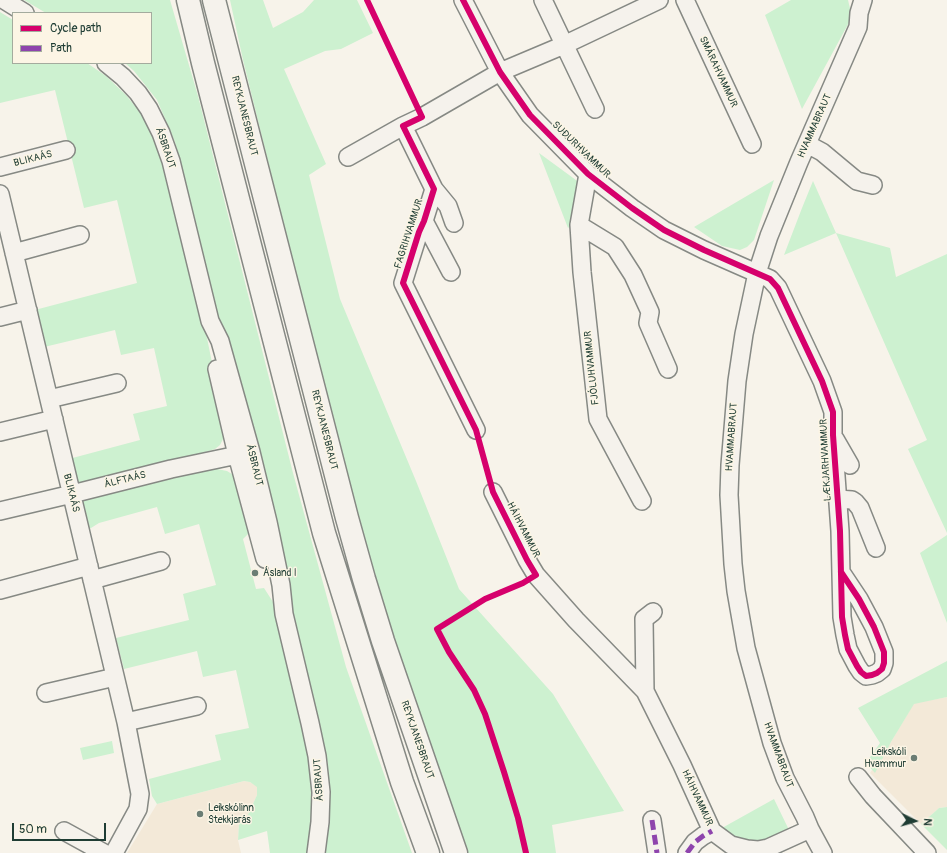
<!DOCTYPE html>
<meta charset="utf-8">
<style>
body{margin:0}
#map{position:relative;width:947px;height:853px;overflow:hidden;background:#f7f3ea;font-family:Pangolin,sans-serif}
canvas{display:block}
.legend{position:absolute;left:12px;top:12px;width:140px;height:52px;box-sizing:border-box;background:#fcf5e5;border:1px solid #a4ab9e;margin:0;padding:5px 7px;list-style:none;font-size:12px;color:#1f3d34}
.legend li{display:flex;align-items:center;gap:8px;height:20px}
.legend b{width:20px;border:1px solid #a4ab9e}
.north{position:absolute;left:895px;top:801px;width:40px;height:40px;-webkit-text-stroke:3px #fcf5e5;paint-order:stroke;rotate:95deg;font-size:11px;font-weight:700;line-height:16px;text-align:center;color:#1f3d34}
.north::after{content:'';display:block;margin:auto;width:14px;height:18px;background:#1f3d34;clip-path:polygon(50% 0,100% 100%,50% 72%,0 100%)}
.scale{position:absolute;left:12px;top:823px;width:94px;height:18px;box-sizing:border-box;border:2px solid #1f3d34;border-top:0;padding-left:5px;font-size:12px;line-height:14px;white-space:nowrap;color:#1f3d34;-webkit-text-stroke:3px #fcf5e5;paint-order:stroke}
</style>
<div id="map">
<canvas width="947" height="853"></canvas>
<ul class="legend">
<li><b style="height:5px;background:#d6006c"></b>Cycle path</li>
<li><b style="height:5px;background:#8e44ad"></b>Path</li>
</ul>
<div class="north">N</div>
<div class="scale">50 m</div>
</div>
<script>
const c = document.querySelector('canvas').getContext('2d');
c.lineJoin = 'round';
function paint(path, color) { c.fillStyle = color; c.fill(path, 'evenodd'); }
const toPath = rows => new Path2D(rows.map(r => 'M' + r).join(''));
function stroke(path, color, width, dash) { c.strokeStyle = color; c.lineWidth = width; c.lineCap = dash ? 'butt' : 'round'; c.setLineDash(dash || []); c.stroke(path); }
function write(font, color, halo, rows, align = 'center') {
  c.font = font + ' Pangolin,sans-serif'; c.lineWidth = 3; c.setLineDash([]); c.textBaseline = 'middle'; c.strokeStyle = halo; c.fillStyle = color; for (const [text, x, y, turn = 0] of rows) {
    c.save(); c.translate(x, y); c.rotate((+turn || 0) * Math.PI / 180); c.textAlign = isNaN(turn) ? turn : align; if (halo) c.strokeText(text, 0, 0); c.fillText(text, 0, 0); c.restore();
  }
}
const built = toPath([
 [947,697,947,807,939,808,921,824,870,773,891,742,914,703],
 [244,781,250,782,257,786,258,791,257,795,246,819,239,823,238,840,241,853,127,853,157,804]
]);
const green = toPath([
 [24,0,170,0,198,96,293,473,346,667,412,853,324,853,329,791,328,764,322,736,211,293,175,142,157,100,134,71,125,63,151,63,151,13,46,13],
 [230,0,263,0,273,28,303,12,314,0,357,0,373,33,341,49,325,51,284,69,326,164,309,175,340,299,416,481,459,589,553,694,624,811,552,825,556,853,467,853,392,637,335,433,243,60],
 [791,0,848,0,852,17,802,109,765,15],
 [0,12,13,20,13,63,87,63,106,76,126,95,142,115,153,134,163,161,206,333,225,427,224,437,220,445,215,449,167,464,76,487,65,460,140,440,133,414,167,406,154,348,121,355,115,330,40,348,31,311,137,283,117,200,84,208,55,90,0,103],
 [539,153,580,183,573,223,568,228],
 [774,180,754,240,747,247,740,250,722,246,694,227],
 [813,181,836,233,890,248,896,277,947,254,947,533,908,449,927,440,836,233,784,255,802,208],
 [204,469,217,469,227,471,235,476,250,532,243,539,256,589,264,588,273,602,308,744,313,773,311,853,270,853,267,831,238,840,239,823,246,819,257,795,257,787,250,782,244,781,157,804,152,796,149,779,221,760,215,735,249,728,236,670,203,677,197,651,124,669,116,638,189,620,183,594,216,585,199,524,165,534,157,507,99,523,91,528,89,529,82,500,86,498],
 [947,535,947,623,920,553],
 [947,661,947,697,914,704,891,742,875,773,866,763,880,743,858,708],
 [112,741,114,753,83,760,80,748],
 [774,799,789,830,765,843,735,840,722,828],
 [947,807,947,850,921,824,939,808]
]);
const minor = toPath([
 [4,0,25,13],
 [463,0,500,72,530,115,588,174,632,208,664,230,704,250,770,279,778,288,822,381,833,412,833,435,840,531,842,617,845,635,848,649,857,666,861,672,866,676,872,675,877,673,882,669,884,663,884,652,874,627,859,599,841,572],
 [543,0,595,109],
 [685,0,752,144],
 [106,63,123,77,138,93,149,109,161,133,171,161,210,321,220,341,251,452,268,522,281,585,284,614,310,723,317,756,321,792,320,822,316,853],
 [807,144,822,152,852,177,857,181,873,185],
 [348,157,403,126],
 [0,167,66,150],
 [588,174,579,225,582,272,598,419,642,501],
 [434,189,448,206,454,223],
 [0,194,126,722,140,794,138,809,114,853],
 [424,221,451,272],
 [579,225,615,247,633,275,650,312,648,323,668,369],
 [14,253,80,235],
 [0,317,28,310],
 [217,369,237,455,265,559],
 [49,399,117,383],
 [476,430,403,283,419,232,424,221,434,189,403,126,422,117,500,72,564,45,659,0],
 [0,432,54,419],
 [835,439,850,465],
 [493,492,527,560,536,575,576,620,645,691,682,765,712,831,731,845,747,849,758,850,768,848,810,829],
 [838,499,852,500,855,502,860,508,876,548],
 [0,511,72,494,171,469,247,453],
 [92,580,161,561],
 [0,590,89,566],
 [645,691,644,619,653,612],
 [46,693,115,677],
 [126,722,197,706],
 [858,777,873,796,927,853],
 [652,820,657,853],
 [64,831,104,853],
 [687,853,695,842,703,836,712,831],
 [823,853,810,829,805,817,785,778,772,743,746,648,736,591,733,564,729,495,730,465,737,381,744,334,757,273,769,236,799,162,858,27,859,13,863,0]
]);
const highway = toPath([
 [188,0,203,63,324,533,402,782,428,853],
 [214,0,347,518,364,579,383,641,456,853]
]);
const quiet = toPath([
 [652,820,657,853],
 [687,853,695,842,703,836,712,831]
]);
const cycleway = toPath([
 [367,0,422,117,403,126,434,189,424,221,419,232,403,283,476,430,493,492,527,560,536,575,523,583,485,599,437,629,449,652,474,690,485,714,504,772,518,818,526,853],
 [463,0,500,72,530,115,588,174,632,208,664,230,704,250,770,279,778,288,822,381,833,412,833,435,840,531,842,617,845,635,848,649,857,666,861,672,866,676,872,675,877,673,882,669,884,663,884,652,874,627,859,599,841,572]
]);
const markers = [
 [255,573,4,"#6b7d74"],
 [914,758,4,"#6b7d74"],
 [200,814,4,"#6b7d74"]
];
const streetNames = [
 ["SMÁRAHVAMMUR",718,72,65],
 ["REYKJANESBRAUT",244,116,76],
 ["HVAMMABRAUT",815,126,-66],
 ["ÁSBRAUT",165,148,71],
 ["SUÐURHVAMMUR",581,150,44],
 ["BLIKAÁS",33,159,-14],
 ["FAGRIHVAMMUR",409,234,-72],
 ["FJÓLUHVAMMUR",592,368,-96],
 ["REYKJANESBRAUT",324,430,76],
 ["HVAMMABRAUT",732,437,-86],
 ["LÆKJARHVAMMUR",826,460,-93],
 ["ÁSBRAUT",254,465,76],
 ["ÁLFTAÁS",125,480,-14],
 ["BLIKAÁS",71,493,76],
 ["HÁIHVAMMUR",523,530,63],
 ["REYKJANESBRAUT",417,740,71],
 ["HVAMMABRAUT",778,755,70],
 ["ÁSBRAUT",319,780,-94],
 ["HÁIHVAMMUR",697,798,65]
];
const poiNames = [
 ["Ásland I",263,573],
 ["Leikskóli",906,752,"right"],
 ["Hvammur",906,764,"right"],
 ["Leikskólinn",208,808],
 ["Stekkjarás",208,820]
];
paint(built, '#f3e9d8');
paint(green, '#cdf1d0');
stroke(minor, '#868984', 20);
stroke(highway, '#868984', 25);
stroke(minor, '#f5f2ec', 17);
stroke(highway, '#f5f2ec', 22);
stroke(quiet, '#8e44ad', 5, [10, 5]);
stroke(cycleway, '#d6006c', 6);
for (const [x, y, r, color] of markers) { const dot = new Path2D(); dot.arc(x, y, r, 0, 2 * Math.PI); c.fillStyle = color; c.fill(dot); stroke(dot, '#fcf5e5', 1.5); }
write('10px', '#1f3d34', '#fcf5e5', streetNames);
write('10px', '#1f3d34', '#fcf5e5', poiNames, 'left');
</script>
